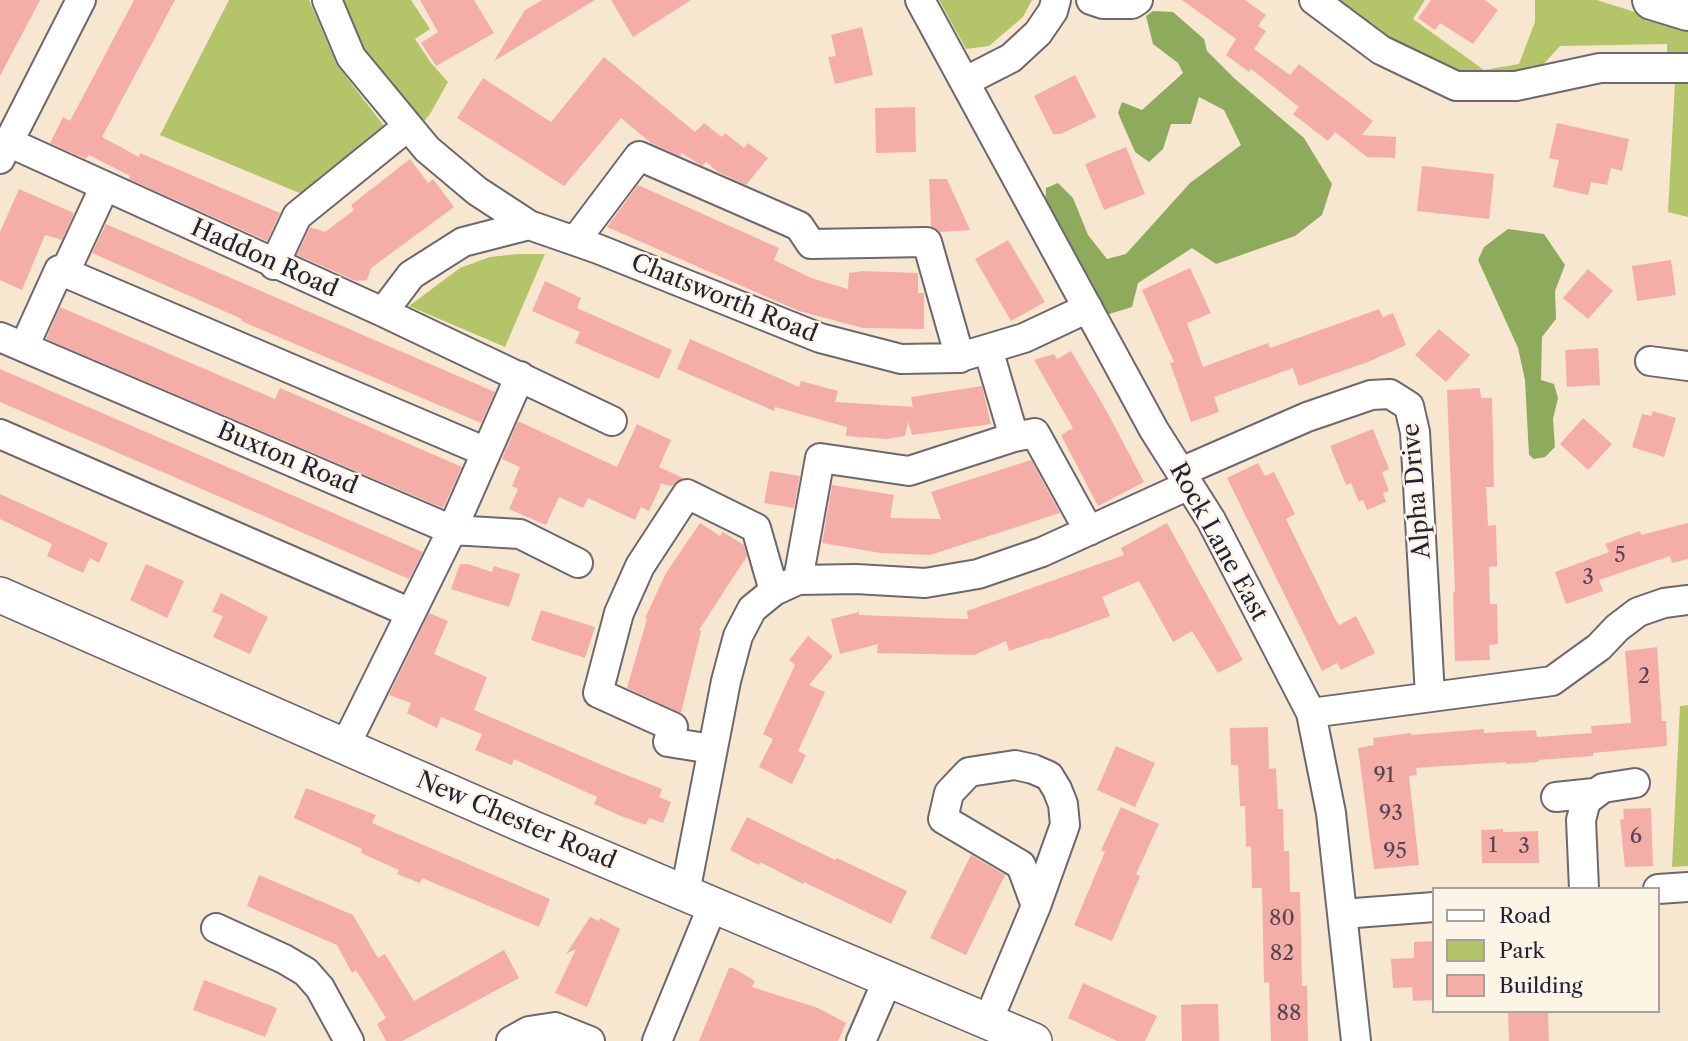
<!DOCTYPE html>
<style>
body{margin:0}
#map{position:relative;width:1688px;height:1041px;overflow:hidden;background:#f8e7d0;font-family:"Libre Caslon Text",serif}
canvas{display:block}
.legend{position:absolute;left:1432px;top:887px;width:228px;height:126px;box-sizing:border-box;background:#fcf5e5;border:2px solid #a5a1a1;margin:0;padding:9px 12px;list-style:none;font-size:21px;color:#22223b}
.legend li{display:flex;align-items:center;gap:14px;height:35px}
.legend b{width:35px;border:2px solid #a5a1a1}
</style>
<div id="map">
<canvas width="1688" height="1041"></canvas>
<ul class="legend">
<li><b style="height:9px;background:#fff"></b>Road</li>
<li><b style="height:19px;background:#b3c568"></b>Park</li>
<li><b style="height:19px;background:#f5aea7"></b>Building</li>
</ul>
</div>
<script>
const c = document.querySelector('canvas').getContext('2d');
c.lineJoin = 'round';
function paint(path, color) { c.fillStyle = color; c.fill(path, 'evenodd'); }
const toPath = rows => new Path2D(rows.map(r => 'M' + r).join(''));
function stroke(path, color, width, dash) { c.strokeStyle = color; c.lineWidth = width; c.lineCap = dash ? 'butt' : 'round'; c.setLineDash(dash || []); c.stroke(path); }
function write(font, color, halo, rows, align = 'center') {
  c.font = font + ' "Libre Caslon Text",serif'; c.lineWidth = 5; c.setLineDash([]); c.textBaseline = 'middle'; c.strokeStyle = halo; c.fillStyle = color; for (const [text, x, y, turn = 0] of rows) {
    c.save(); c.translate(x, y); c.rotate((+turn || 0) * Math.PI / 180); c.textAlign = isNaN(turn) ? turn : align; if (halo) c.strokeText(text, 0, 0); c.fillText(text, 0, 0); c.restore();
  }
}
const green = toPath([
 [229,0,309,0,337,65,391,135,309,197,160,135],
 [331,0,411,0,430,29,415,39,431,63,448,82,430,114,416,131,354,54],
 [939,0,1032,0,1023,17,989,46,966,49],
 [1335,0,1425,0,1413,19,1484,70,1519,64,1535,22,1535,0,1597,0,1679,26,1688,29,1688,55,1667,54,1667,44,1560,46,1540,68,1512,76,1465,78,1369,27],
 [1675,83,1688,83,1688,217,1668,212],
 [518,254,545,254,505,347,409,306,460,268,490,257],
 [1688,705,1688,866,1672,867,1680,706]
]);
const forest = toPath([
 [1153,11,1173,12,1204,39,1207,51,1235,79,1304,138,1332,184,1322,215,1295,236,1216,264,1192,248,1138,283,1132,307,1106,315,1045,210,1046,188,1058,183,1073,198,1088,235,1107,259,1126,254,1190,183,1241,145,1224,110,1199,97,1191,124,1171,124,1163,149,1149,162,1135,152,1118,113,1122,102,1142,110,1183,73,1178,63,1153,44,1146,16],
 [1508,229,1544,234,1565,265,1555,291,1556,319,1542,337,1541,380,1554,384,1558,398,1553,419,1555,447,1545,457,1534,459,1529,455,1525,380,1518,348,1478,260,1484,247]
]);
const building = toPath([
 [0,0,40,0,0,76],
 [134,0,175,0,102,137,139,157,140,153,280,213,267,241,129,179,130,176,89,155,86,159,50,143,63,117,70,121],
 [420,0,474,0,494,33,436,66,421,43,438,32],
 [542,0,595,0,494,61,525,10],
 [611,0,691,0,633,37],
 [1182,0,1245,0,1266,15,1258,26,1266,31,1254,49,1290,75,1299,64,1373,121,1362,135,1396,137,1395,158,1367,157,1335,132,1328,141,1293,114,1299,107,1251,69,1249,72,1226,55,1236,39],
 [1431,0,1485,0,1498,10,1473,44,1440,23,1435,30,1418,18],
 [862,27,873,75,835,84,828,57,836,56,831,35],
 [604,57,695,132,704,123,722,137,725,133,744,148,748,143,768,158,746,185,718,172,706,162,702,166,682,153,680,156,651,143,621,118,564,186,457,118,483,78,551,122],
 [1075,75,1096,117,1061,134,1053,134,1034,96],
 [915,107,916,152,876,153,875,108],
 [1557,123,1629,139,1622,171,1611,168,1607,185,1591,182,1588,195,1553,187,1559,160,1549,158],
 [1126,147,1145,194,1104,210,1085,164],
 [410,159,428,183,433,179,454,207,371,268,367,280,356,281,297,255,310,227,325,232,354,210,351,205],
 [1422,166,1494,174,1489,219,1417,211],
 [929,179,947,179,970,230,940,232,931,226],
 [638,185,779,248,774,260,811,278,848,289,849,273,863,271,918,273,918,293,924,293,924,329,863,328,799,311,607,227],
 [19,189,74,213,62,240,45,235,22,290,0,280,0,232],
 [106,224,495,392,481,423,241,321,242,319,92,253],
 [1008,240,1045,302,1011,321,975,259],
 [1671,260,1676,295,1637,301,1632,266],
 [1190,268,1211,313,1187,323,1203,367,1268,343,1270,348,1379,309,1383,317,1393,313,1406,345,1368,362,1299,386,1293,368,1214,397,1219,412,1191,422,1170,363,1174,362,1142,290],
 [1588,269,1613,291,1588,319,1563,298],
 [545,281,581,298,577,308,672,350,659,379,575,343,580,332,532,311],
 [60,307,275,399,280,388,462,467,443,508,46,339],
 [1439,329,1470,355,1446,382,1415,355],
 [690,339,799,387,801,381,838,391,835,402,913,407,911,397,982,386,991,424,912,435,908,422,905,436,887,439,846,436,847,427,775,407,774,411,677,369],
 [1598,348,1600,385,1567,387,1565,350],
 [1071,351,1106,410,1144,482,1098,506,1061,435,1073,428,1034,360,1054,354,1057,359],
 [0,369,232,469,423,552,409,579,181,480,0,402],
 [1480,388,1481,398,1492,398,1494,487,1486,487,1488,526,1496,525,1497,566,1489,567,1490,604,1497,604,1498,644,1489,645,1490,660,1455,661,1453,593,1455,592,1447,390],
 [1653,411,1676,418,1664,457,1632,447,1642,414,1651,416],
 [1583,418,1612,444,1588,470,1560,444],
 [518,421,617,467,637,424,671,440,659,467,683,478,672,486,657,483,661,485,649,511,641,507,635,520,588,498,583,508,559,497,546,525,509,509,518,489,512,486,520,467,502,459],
 [1373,429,1389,469,1382,472,1389,491,1383,493,1386,502,1367,510,1363,500,1359,502,1351,483,1346,485,1330,446],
 [1031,460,1060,513,930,555,881,553,822,543,832,485,894,495,890,518,941,519,931,492],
 [1258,463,1265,476,1274,472,1295,514,1286,519,1335,619,1339,625,1356,616,1375,653,1341,670,1337,663,1322,671,1227,478],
 [770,471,800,476,794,508,764,503],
 [0,494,108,543,99,563,90,558,83,573,47,556,52,544,0,519],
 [700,523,720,536,723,532,744,545,747,556,699,630,701,631,681,713,627,688,647,619,645,618,666,573],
 [1167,523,1243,660,1218,673,1192,631,1173,642,1139,581,1102,597,1110,616,1048,639,1047,638,1009,651,1006,641,974,655,877,653,878,644,840,654,831,619,859,612,859,615,968,619,967,611,1124,555,1121,548],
 [1688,523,1688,559,1672,563,1670,556,1599,580,1603,591,1566,604,1555,572,1609,552,1605,544,1623,537,1640,531,1641,535],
 [146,564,184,581,167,618,130,600],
 [460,564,468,564,492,572,494,566,520,574,509,607,451,589],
 [221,593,268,617,250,654,213,637,223,616,212,612],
 [541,610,595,627,585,658,531,640],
 [429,613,448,621,434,654,487,677,474,710,609,768,662,789,659,797,671,802,663,823,649,818,646,825,621,816,594,804,597,797,514,759,512,765,475,750,482,734,441,717,437,728,407,713,411,703,389,695],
 [808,636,833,656,809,685,825,692,798,751,806,755,792,784,759,767,773,739,763,734,795,665,789,660],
 [1657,647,1662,721,1666,721,1667,746,1593,753,1593,756,1538,760,1539,762,1506,764,1506,762,1416,768,1417,775,1409,776,1419,865,1374,869,1358,748,1374,745,1373,738,1411,733,1411,735,1484,729,1484,733,1536,730,1537,737,1592,733,1591,726,1631,723,1625,651],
 [1268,727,1269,769,1276,768,1278,809,1283,809,1284,851,1289,851,1290,892,1300,892,1302,986,1307,986,1308,1041,1271,1041,1269,982,1264,983,1262,888,1252,888,1251,846,1246,847,1245,806,1240,806,1238,765,1231,765,1230,728],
 [1116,746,1155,763,1135,807,1097,790],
 [306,788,376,815,372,823,550,899,539,927,422,878,420,883,397,874,399,870,361,853,362,849,294,818],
 [1121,807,1159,824,1136,874,1140,876,1112,941,1074,925,1105,852,1101,850],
 [1651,808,1653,866,1625,867,1620,820,1624,819,1623,809],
 [747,817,835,860,837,858,907,891,891,924,804,882,803,884,760,862,759,865,730,850],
 [1503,829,1503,832,1538,831,1539,863,1482,863,1481,830],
 [971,855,1005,875,966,955,930,938],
 [259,875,353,915,378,958,385,954,414,1001,504,950,519,978,402,1041,386,1041,377,1024,386,1018,356,970,352,973,337,945,247,906],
 [590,917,599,921,600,918,620,929,587,1007,555,993,576,949,566,954],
 [1434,941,1434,1000,1413,1001,1412,987,1393,988,1391,959,1414,958,1414,942],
 [729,968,733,968,755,981,752,987,818,1008,846,1023,838,1041,699,1041],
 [204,980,277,1008,265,1037,193,1010],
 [1083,983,1157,1016,1145,1041,1117,1041,1068,1018],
 [1200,1004,1218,1004,1219,1041,1182,1041,1181,1005],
 [1508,1011,1548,1012,1549,1041,1509,1041]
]);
const minor = toPath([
 [327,0,351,57,427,149,477,191,529,225],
 [920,0,1154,430,1211,520,1311,713,1331,813,1356,1041],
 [1091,0,1103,4,1132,4,1138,0],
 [1314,0,1381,50,1456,86,1516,86,1600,68,1688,68],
 [966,81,1011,58,1038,33,1053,11,1056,0],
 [8,142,383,312,612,421],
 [0,159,81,0],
 [575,241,639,156,799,226,811,244,927,242,960,358],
 [274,265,297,216,407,127],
 [65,272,105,186],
 [383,312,411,275,463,242,529,225,598,249,820,338,901,359,957,358,1024,338,1088,308],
 [0,337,452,530,520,534,578,563],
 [24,347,59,270,486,452],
 [988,349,1014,437],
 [1650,361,1688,366],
 [0,434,411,613],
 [1181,472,1307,417,1371,395,1390,394,1409,406,1415,432,1430,696],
 [798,580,820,458,909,471,1014,437,1035,433,1089,531],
 [1311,713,1552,681,1599,647,1617,628,1638,612,1664,603,1688,600],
 [345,746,452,530,520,376],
 [712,749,668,742,673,727,598,693,619,613,640,566,687,494,756,528,774,591],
 [1556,797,1594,793],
 [1584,889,1581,820,1586,801,1603,788,1635,783],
 [1658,889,1688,887],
 [685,893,726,681,738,636,752,609,774,591,798,580,856,579,925,583,978,574,1042,552,1189,485],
 [1342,914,1434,907],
 [216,928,284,959,306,972,320,988,349,1041],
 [988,1021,1036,906,1021,865,943,819,949,793,969,772,1015,765,1033,769,1049,776,1057,789,1063,804,1065,825,1036,906],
 [511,1041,529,1031,555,1027,590,1041],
 [657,1041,713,905],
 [861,1041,888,979]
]);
const major = toPath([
 [0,595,524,825,1034,1041]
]);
const highway = toPath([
 [1652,0,1688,11]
]);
const numberNames = [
 ["5",1620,556],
 ["3",1588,578],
 ["2",1644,677],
 ["91",1384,776],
 ["93",1391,814],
 ["6",1636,837],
 ["1",1493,846],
 ["3",1524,847],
 ["95",1395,852],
 ["80",1282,919],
 ["82",1282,954],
 ["88",1289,1014]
];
const streetNames = [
 ["Haddon Road",264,259,24],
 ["Chatsworth Road",724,299,22],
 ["Buxton Road",287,459,23],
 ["Alpha Drive",1417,491,-95],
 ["Rock Lane East",1218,542,61],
 ["New Chester Road",516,821,23]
];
paint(green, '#b3c568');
paint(forest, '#8eaa5c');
paint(building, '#f5aea7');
stroke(minor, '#6d676f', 32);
stroke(major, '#6d676f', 38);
stroke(highway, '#6d676f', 42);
stroke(minor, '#fff', 28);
stroke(major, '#fff', 35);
stroke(highway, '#fff', 38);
write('21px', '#574556', null, numberNames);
write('24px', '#22223b', '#fcf5e5', streetNames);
</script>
